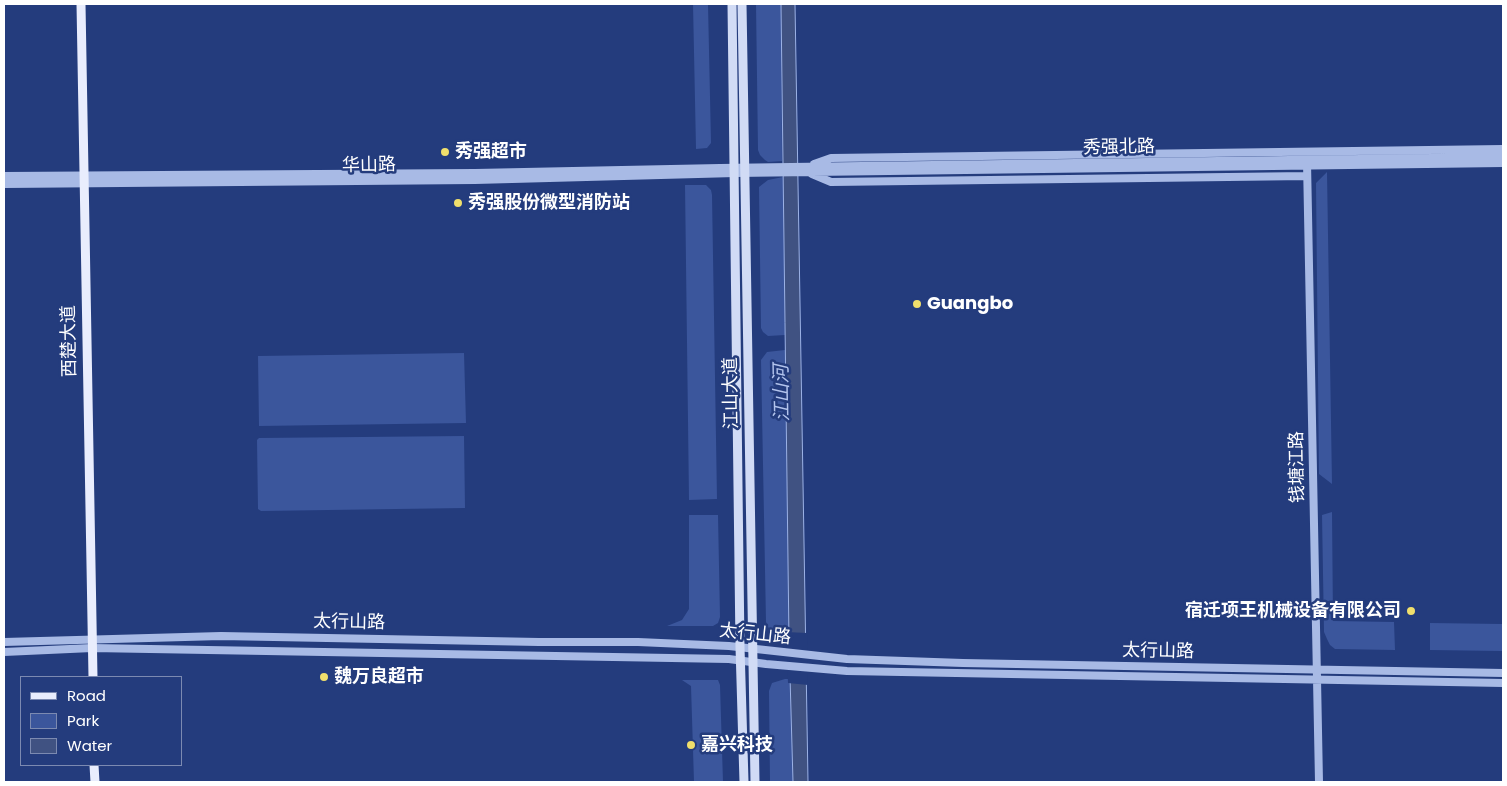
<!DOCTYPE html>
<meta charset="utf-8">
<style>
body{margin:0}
#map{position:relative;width:1507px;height:786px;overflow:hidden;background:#243c7d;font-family:Poppins,sans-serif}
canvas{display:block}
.frame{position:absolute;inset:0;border:5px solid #fff;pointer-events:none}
.legend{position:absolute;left:20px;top:676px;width:162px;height:90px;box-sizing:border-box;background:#243c7d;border:1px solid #7c8ab1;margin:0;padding:6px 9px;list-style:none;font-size:15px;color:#fff}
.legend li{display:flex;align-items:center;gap:10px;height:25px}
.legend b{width:25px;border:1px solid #7c8ab1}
</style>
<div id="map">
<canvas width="1507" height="786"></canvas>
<div class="frame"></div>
<ul class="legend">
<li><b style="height:6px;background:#e9edfd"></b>Road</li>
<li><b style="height:14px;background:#3b569c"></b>Park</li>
<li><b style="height:14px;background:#405282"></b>Water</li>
</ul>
</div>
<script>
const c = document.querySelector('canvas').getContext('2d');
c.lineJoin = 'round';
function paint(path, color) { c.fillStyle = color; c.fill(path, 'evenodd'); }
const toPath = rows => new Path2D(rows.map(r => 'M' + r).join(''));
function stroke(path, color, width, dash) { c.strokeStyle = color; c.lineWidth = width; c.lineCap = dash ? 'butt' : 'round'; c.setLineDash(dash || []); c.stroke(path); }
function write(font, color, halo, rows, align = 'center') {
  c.font = font + ' Poppins,"Noto Sans SC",sans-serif'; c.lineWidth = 5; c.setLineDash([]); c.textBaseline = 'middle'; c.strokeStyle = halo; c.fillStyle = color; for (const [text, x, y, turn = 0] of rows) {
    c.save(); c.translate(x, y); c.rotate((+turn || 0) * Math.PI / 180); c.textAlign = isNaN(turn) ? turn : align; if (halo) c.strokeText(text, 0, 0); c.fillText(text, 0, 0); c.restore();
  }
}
const green = toPath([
 [693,4,708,4,711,143,707,148,696,149],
 [756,4,781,4,782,161,768,162,765,160,760,155,758,150],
 [1327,172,1332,484,1319,474,1316,183],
 [783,177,785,335,768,336,763,332,761,328,759,187,768,180],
 [685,185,706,185,711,190,712,195,717,499,689,500],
 [785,350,789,632,769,629,766,622,761,360,767,352],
 [464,353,466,423,259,426,258,356],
 [464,436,465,508,261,511,258,509,257,440,259,438],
 [1332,512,1333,621,1394,622,1395,650,1335,649,1330,645,1327,639,1324,632,1322,515],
 [689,515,718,515,720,617,718,623,713,626,667,626,682,620,689,609],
 [1430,623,1502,624,1502,651,1430,650],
 [785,679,790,679,793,782,770,782,769,691,772,683],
 [682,680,718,680,720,685,723,782,694,782,691,686]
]);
const water = toPath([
 [781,4,795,4,808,782,793,782,789,641,781,4]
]);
const pier = toPath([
 [786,632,807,633,808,685,788,683]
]);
const tertiary = toPath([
 [1307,162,1319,782],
 [814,164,831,158,1503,149],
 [812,174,831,182,1307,176],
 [4,176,475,173,720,168,1503,157],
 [4,184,475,180,735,173,1503,163],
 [4,642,221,636,539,642,638,642,729,646,847,659,963,663,1503,673],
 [4,652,92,648,729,659,766,664,847,671,1503,683]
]);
const secondary = toPath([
 [732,4,740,647,744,782],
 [742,4,755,782]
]);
const primary = toPath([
 [81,4,93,677],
 [94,765,95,782]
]);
const markers = [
 [445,152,5,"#f0df6c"],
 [458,203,5,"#f0df6c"],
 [917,304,5,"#f0df6c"],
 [1411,611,5,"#f0df6c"],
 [324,677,5,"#f0df6c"],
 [691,745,5,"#f0df6c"]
];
const streetNames = [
 ["秀强北路",1119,148,-1],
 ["华山路",369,166,-1],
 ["西楚大道",70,341,-91],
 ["江山大道",732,393,-91],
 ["钱塘江路",1298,467,-91],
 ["太行山路",349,623,1],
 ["太行山路",755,635,6],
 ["太行山路",1158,652,1]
];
const poiNames = [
 ["秀强超市",455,152],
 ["秀强股份微型消防站",468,203],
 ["Guangbo",927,304],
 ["宿迁项王机械设备有限公司",1401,611,"right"],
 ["魏万良超市",334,677],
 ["嘉兴科技",701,745]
];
const waterNames = [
 ["江山河",783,393,-91]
];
paint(green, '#3b569c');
paint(water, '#405282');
stroke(water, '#9cb2e6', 1);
paint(pier, '#243c7d');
stroke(tertiary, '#a8bae5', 8);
stroke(secondary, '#d1dbf5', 9);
stroke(primary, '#e9edfd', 9);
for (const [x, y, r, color] of markers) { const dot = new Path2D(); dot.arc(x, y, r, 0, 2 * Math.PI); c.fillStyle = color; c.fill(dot); stroke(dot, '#243c7d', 2); }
write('18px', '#fff', '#243c7d', streetNames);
write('bold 18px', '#fff', '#243c7d', poiNames, 'left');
write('italic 19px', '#b3c4ed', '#243c7d', waterNames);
</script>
